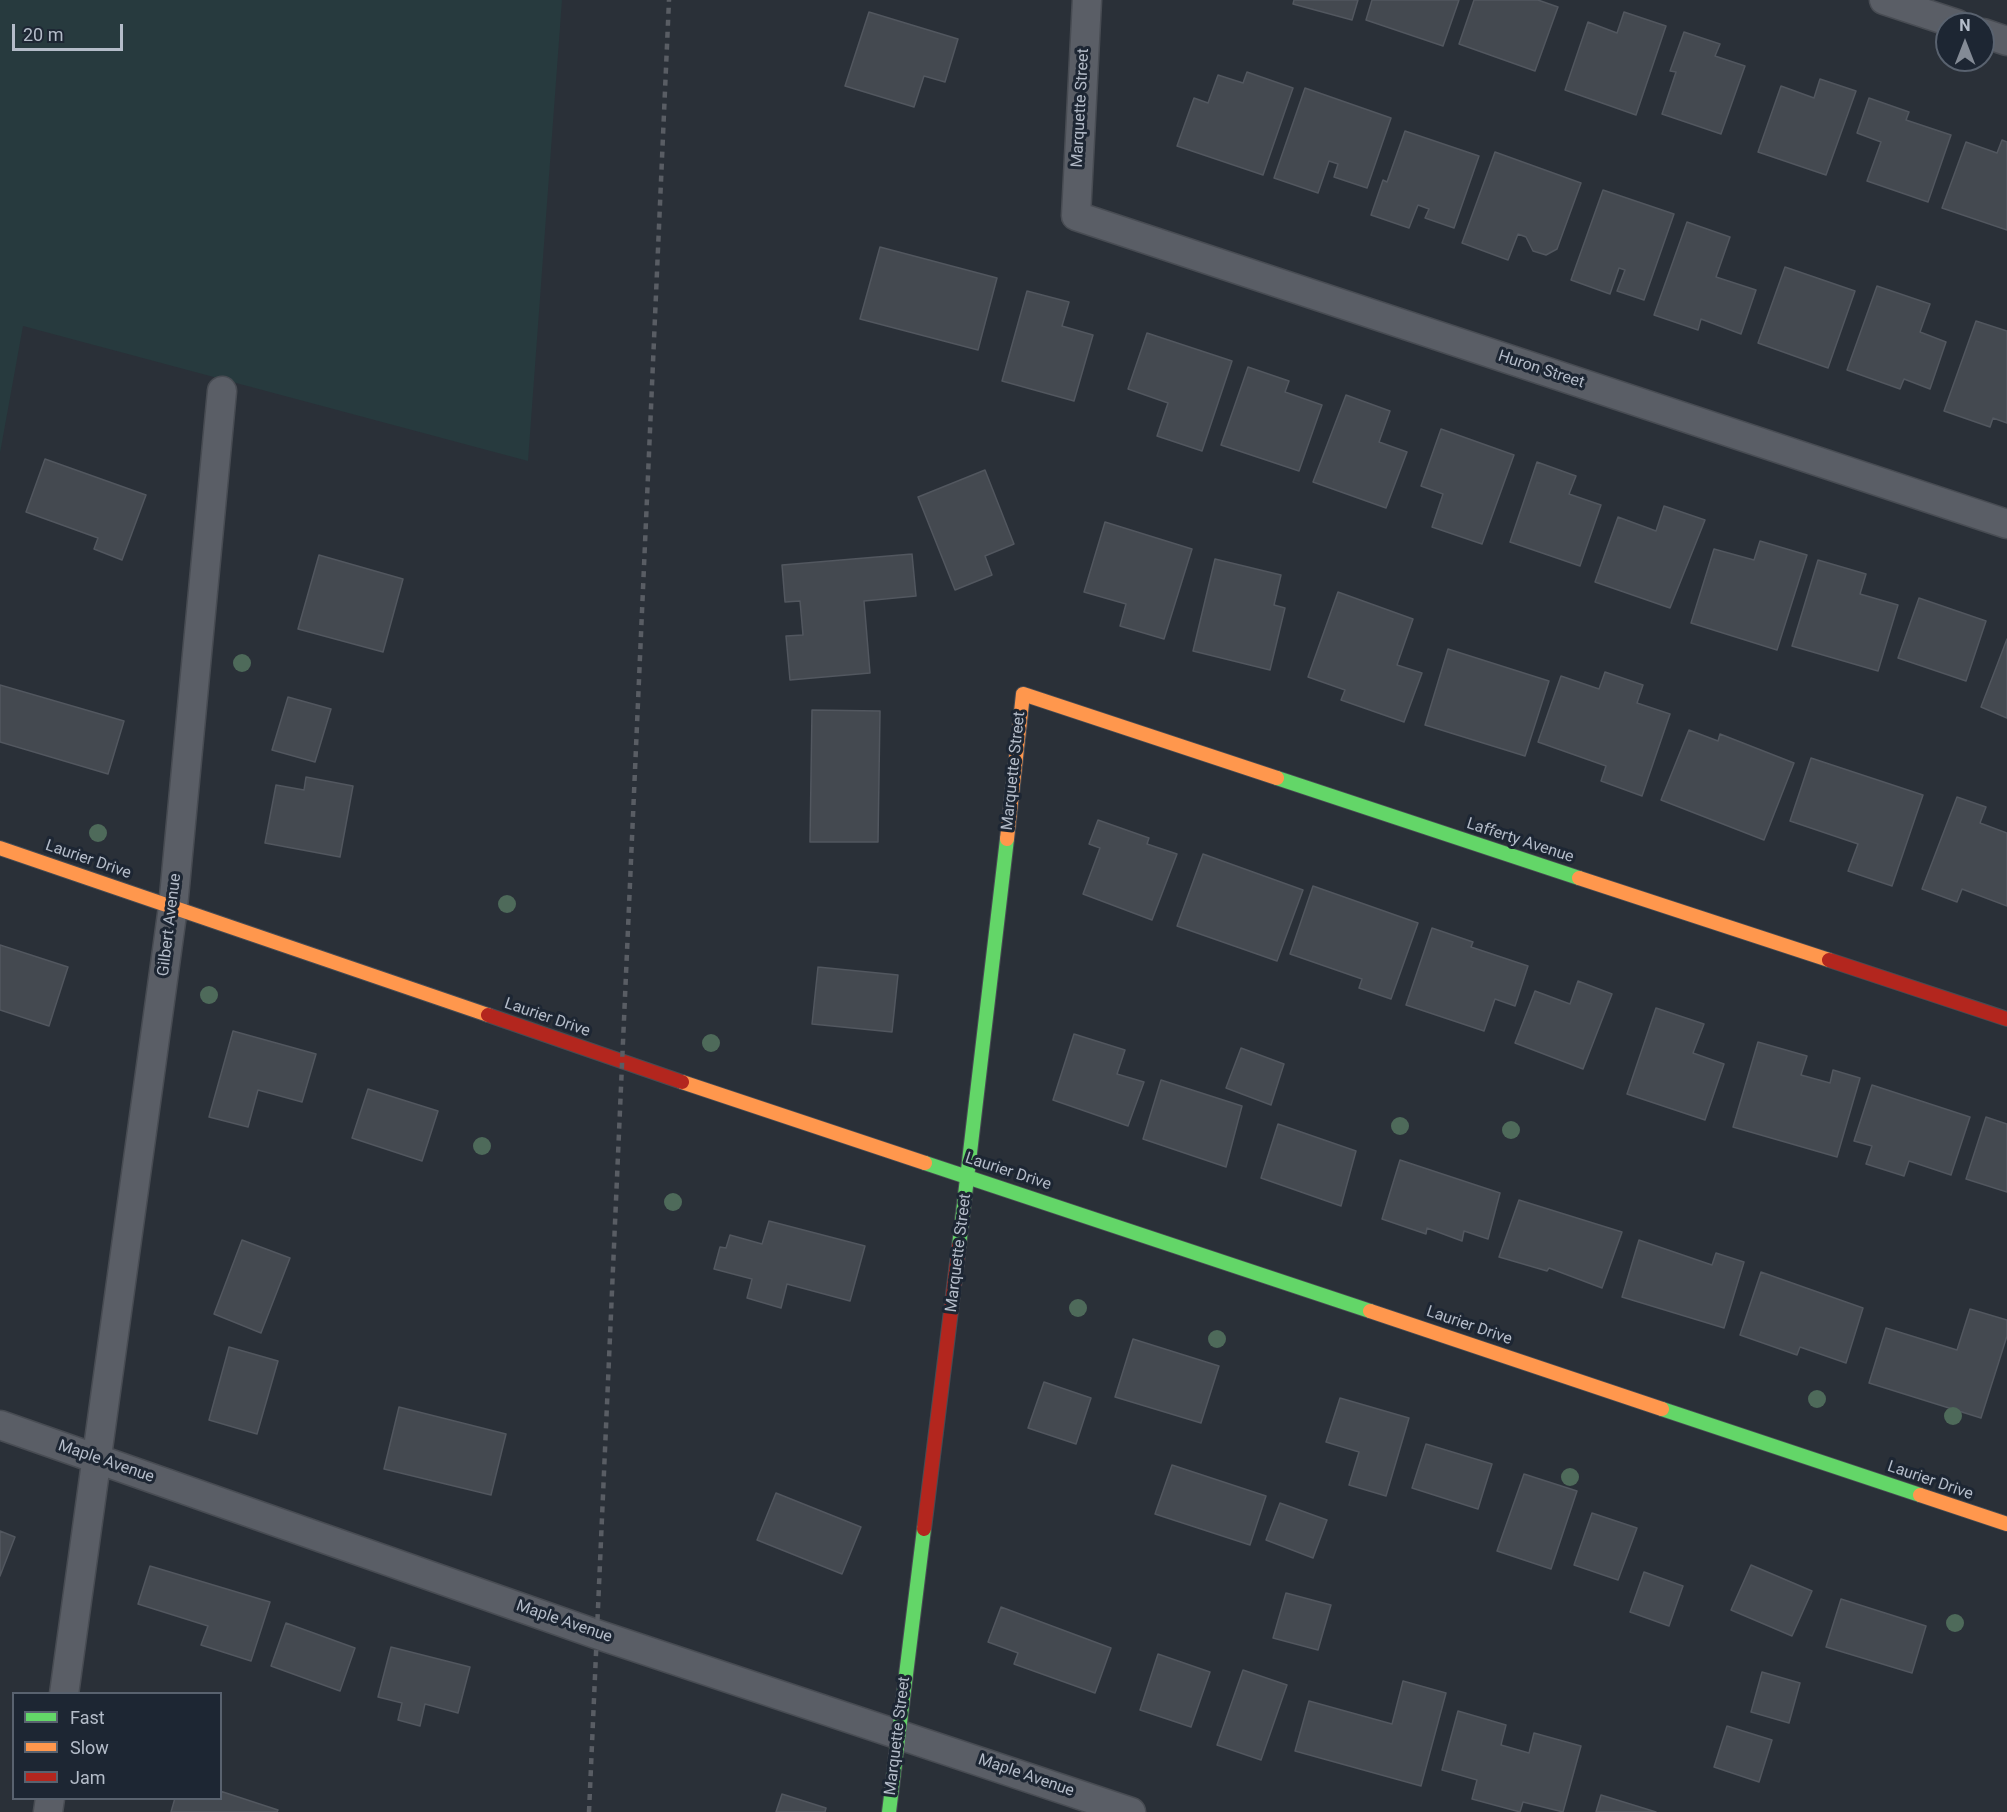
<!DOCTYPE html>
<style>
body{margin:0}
#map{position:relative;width:2007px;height:1812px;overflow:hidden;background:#2a3038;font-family:Roboto,sans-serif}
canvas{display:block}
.legend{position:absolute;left:12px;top:1692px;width:210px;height:108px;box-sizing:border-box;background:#1d2633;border:2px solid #59626f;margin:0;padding:8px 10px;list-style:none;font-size:18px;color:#b4bcc9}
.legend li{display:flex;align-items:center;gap:12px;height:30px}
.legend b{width:30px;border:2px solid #59626f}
.north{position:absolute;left:1935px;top:12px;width:60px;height:60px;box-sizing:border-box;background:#1d2633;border:2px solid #59626f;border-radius:50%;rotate:0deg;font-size:16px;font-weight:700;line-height:24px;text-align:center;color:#b4bcc9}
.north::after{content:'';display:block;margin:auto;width:21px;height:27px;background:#848b96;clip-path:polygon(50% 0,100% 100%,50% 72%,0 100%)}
.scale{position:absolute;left:12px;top:24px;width:111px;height:27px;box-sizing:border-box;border:3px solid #b4bcc9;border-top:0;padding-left:8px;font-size:18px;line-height:21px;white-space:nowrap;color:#b4bcc9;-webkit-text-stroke:4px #1d2633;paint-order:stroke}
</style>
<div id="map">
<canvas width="2007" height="1812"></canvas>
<ul class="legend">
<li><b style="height:8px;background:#63d668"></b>Fast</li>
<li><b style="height:8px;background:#ff974d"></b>Slow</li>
<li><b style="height:8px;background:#b3261e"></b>Jam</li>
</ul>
<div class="north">N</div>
<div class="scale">20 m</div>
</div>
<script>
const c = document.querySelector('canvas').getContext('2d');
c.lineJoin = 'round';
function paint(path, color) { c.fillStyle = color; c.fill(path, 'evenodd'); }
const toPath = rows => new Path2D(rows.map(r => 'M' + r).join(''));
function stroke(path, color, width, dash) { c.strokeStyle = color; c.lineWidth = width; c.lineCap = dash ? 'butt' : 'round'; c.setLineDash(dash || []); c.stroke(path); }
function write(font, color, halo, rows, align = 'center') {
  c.font = font + ' Roboto,sans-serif'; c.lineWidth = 6; c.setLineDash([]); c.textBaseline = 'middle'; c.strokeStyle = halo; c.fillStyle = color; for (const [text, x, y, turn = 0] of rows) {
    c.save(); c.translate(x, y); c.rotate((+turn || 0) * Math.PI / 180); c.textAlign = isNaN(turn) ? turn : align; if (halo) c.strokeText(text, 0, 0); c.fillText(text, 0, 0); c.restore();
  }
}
const green = toPath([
 [0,0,562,0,528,461,23,326,0,453]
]);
const building = toPath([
 [1294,0,1358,0,1352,20,1293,4,1294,0],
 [1372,0,1459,0,1443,46,1366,20,1372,0],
 [1474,0,1538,0,1558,7,1535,71,1459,44,1474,0],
 [869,12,958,39,945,82,924,76,914,107,845,86,869,12],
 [1624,12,1666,26,1636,115,1565,90,1588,22,1617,33,1624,12],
 [1684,32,1720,44,1715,56,1745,66,1721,134,1662,114,1676,72,1670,71,1684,32],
 [1247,72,1293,88,1263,175,1177,146,1194,98,1208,103,1218,75,1243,83,1247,72],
 [1820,79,1856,91,1826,175,1758,152,1781,86,1814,98,1820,79],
 [1305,88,1391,118,1367,188,1334,177,1338,164,1329,161,1318,193,1274,178,1305,88],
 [1869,98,1909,112,1906,120,1951,135,1928,202,1867,181,1881,142,1857,133,1869,98],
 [1405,131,1479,156,1454,228,1425,218,1429,209,1418,205,1409,228,1371,215,1383,180,1387,182,1405,131],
 [2002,140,2007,142,2007,230,1942,208,1966,142,1997,153,2002,140],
 [1495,152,1581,183,1557,249,1546,255,1533,251,1526,237,1518,234,1508,260,1462,243,1495,152],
 [1603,190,1674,214,1644,300,1617,291,1625,270,1619,268,1610,294,1571,280,1603,190],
 [1687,222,1730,237,1716,277,1756,290,1741,334,1701,319,1698,330,1654,315,1687,222],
 [880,247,997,278,978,350,860,319,880,247],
 [1785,267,1855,291,1828,368,1758,343,1785,267],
 [1877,286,1930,304,1920,332,1946,342,1930,389,1904,379,1900,389,1847,370,1877,286],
 [1027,291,1069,302,1062,326,1093,335,1074,401,1002,381,1027,291],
 [1976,321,2007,331,2007,423,1993,418,1990,427,1944,411,1976,321],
 [1147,333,1232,361,1202,451,1157,436,1168,403,1128,389,1147,333],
 [1248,367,1289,381,1285,392,1322,405,1299,471,1221,445,1248,367],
 [1346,395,1390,411,1379,442,1407,452,1386,508,1313,482,1346,395],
 [1441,429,1514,455,1482,544,1432,527,1443,494,1421,486,1441,429],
 [45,459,146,495,122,560,94,549,98,538,26,512,45,459],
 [1537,462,1576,476,1569,494,1601,505,1580,566,1510,542,1537,462],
 [985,470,1014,544,985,556,992,575,955,590,918,497,985,470],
 [1664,506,1705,520,1670,608,1595,582,1618,517,1656,531,1664,506],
 [1105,522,1192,549,1164,639,1120,626,1126,604,1084,592,1105,522],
 [1760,541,1807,555,1777,650,1691,623,1714,549,1754,560,1760,541],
 [912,554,916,596,864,601,870,673,790,680,786,636,803,635,800,601,785,602,782,565,912,554],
 [319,555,403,579,383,652,298,629,319,555],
 [1215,559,1281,575,1274,605,1285,608,1270,670,1193,651,1215,559],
 [1818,560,1866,574,1860,594,1898,605,1878,671,1792,646,1818,560],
 [1338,592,1413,619,1397,665,1422,673,1404,722,1341,700,1345,690,1308,677,1338,592],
 [1919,598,1986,621,1966,681,1898,658,1919,598],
 [2007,639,2007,718,1981,707,2007,639],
 [1448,649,1549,681,1525,756,1425,725,1448,649],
 [1605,672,1643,685,1637,703,1670,714,1642,796,1601,781,1606,766,1538,742,1561,676,1599,689,1605,672],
 [0,685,124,721,108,774,0,742,0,685],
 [288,697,331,709,315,762,272,750,288,697],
 [812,710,880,711,878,842,810,842,812,710],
 [1689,730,1718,741,1720,734,1794,763,1764,840,1661,800,1689,730],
 [1811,758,1923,795,1892,886,1848,871,1858,844,1790,821,1811,758],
 [306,777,353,786,340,857,265,843,276,785,304,790,306,777],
 [1957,797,1986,807,1980,823,2007,833,2007,906,1962,889,1957,902,1922,889,1957,797],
 [1098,820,1149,838,1147,844,1177,854,1152,920,1083,894,1100,848,1089,844,1098,820],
 [1203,854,1303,890,1277,961,1177,926,1203,854],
 [1313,886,1418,923,1391,999,1359,988,1362,979,1290,954,1313,886],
 [1432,928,1473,942,1471,947,1528,966,1515,1006,1495,999,1484,1031,1406,1005,1432,928],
 [0,945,68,967,49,1026,0,1010,0,945],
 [818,967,898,975,892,1032,812,1024,818,967],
 [1578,981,1612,994,1583,1069,1515,1043,1535,991,1570,1004,1578,981],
 [1656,1008,1704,1024,1693,1053,1724,1064,1705,1120,1627,1094,1656,1008],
 [233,1031,316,1054,302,1102,258,1090,248,1127,209,1117,233,1031],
 [1074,1034,1125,1050,1117,1074,1144,1082,1128,1126,1053,1100,1074,1034],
 [1758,1042,1807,1056,1801,1075,1830,1083,1833,1070,1860,1078,1837,1157,1733,1127,1758,1042],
 [1241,1048,1284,1064,1271,1105,1226,1088,1241,1048],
 [1161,1080,1242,1106,1226,1167,1143,1139,1161,1080],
 [1872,1085,1970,1117,1951,1175,1909,1161,1904,1176,1866,1164,1872,1146,1854,1141,1872,1085],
 [368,1089,438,1111,422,1161,352,1138,368,1089],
 [1986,1117,2007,1124,2007,1192,1966,1179,1986,1117],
 [1278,1124,1356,1151,1341,1206,1261,1178,1278,1124],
 [1400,1160,1500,1193,1488,1239,1464,1231,1462,1241,1427,1228,1426,1234,1382,1219,1400,1160],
 [1519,1200,1622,1232,1602,1288,1549,1268,1547,1271,1499,1257,1519,1200],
 [769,1221,865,1246,850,1301,787,1284,781,1308,747,1298,752,1279,714,1269,720,1247,726,1248,730,1235,762,1244,769,1221],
 [242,1240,290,1258,261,1333,214,1314,242,1240],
 [1639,1240,1712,1265,1716,1253,1744,1262,1724,1328,1622,1297,1639,1240],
 [1761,1272,1863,1308,1846,1363,1800,1347,1797,1355,1740,1335,1761,1272],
 [1970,1309,2007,1320,2007,1336,1981,1418,1869,1383,1886,1328,1957,1350,1970,1309],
 [1133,1339,1219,1366,1201,1423,1115,1397,1133,1339],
 [229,1347,278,1361,257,1434,209,1420,229,1347],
 [1044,1382,1091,1398,1076,1444,1028,1428,1044,1382],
 [1340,1398,1409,1418,1386,1496,1349,1485,1359,1452,1326,1442,1340,1398],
 [399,1407,506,1434,491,1495,384,1469,399,1407],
 [1426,1444,1492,1464,1478,1509,1412,1488,1426,1444],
 [1172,1465,1266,1496,1250,1545,1155,1514,1172,1465],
 [1524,1474,1577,1491,1551,1569,1497,1551,1524,1474],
 [776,1493,861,1527,842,1574,757,1540,776,1493],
 [1280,1503,1327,1520,1313,1558,1266,1540,1280,1503],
 [1592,1513,1637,1528,1618,1580,1574,1565,1592,1513],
 [0,1531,15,1537,0,1576,0,1531],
 [1751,1565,1812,1591,1792,1636,1731,1610,1751,1565],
 [150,1566,270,1602,251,1661,201,1645,208,1626,138,1604,150,1566],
 [1644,1572,1683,1586,1669,1626,1630,1612,1644,1572],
 [1286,1593,1331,1605,1318,1650,1273,1638,1286,1593],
 [1841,1599,1926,1626,1912,1673,1826,1647,1841,1599],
 [1001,1607,1111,1648,1095,1693,1014,1664,1018,1653,988,1642,1001,1607],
 [286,1623,355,1648,340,1691,271,1666,286,1623],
 [391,1647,470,1667,458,1713,425,1704,420,1726,398,1720,402,1703,378,1697,391,1647],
 [1158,1654,1210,1672,1191,1727,1140,1710,1158,1654],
 [1243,1670,1287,1685,1261,1760,1217,1745,1243,1670],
 [1762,1672,1800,1683,1789,1723,1751,1712,1762,1672],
 [1403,1681,1446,1693,1421,1786,1295,1751,1309,1701,1392,1724,1403,1681],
 [1458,1711,1506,1725,1501,1745,1529,1753,1534,1733,1581,1746,1563,1812,1523,1802,1520,1812,1472,1799,1477,1780,1442,1770,1458,1711],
 [1727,1726,1772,1740,1759,1782,1714,1767,1727,1726],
 [220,1791,278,1810,277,1812,171,1812,175,1798,220,1798,220,1791],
 [782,1794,826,1808,825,1812,776,1812,782,1794],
 [1601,1795,1656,1812,1596,1812,1601,1795]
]);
const street = toPath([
 [1087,0,1076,216,2007,524],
 [1884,0,1957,24],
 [1983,33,2007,41],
 [0,1425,596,1634,1131,1812],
 [64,1694,173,907,222,391],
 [48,1812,50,1798]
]);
const fast = toPath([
 [1277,778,1579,878],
 [925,1163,1370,1311],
 [959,1246,1007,839],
 [1662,1409,1920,1495],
 [889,1812,924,1529]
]);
const slow = toPath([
 [1007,839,1023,694,1277,778],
 [0,848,488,1015],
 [1579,878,1829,960],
 [682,1082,925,1163],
 [1370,1311,1662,1409],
 [1920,1495,2007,1524]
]);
const jam = toPath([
 [1829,960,2007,1019],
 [488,1015,682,1082],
 [924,1529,959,1246]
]);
const rail = toPath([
 [589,1812,669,0]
]);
const trees = [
 [242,663],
 [98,833],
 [507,904],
 [209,995],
 [711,1043],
 [1400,1126],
 [1511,1130],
 [482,1146],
 [673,1202],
 [1078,1308],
 [1217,1339],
 [1817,1399],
 [1953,1416],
 [1570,1477],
 [1955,1623]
];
const streetNames = [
 ["Marquette Street",1081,108,-87],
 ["Huron Street",1541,370,18],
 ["Marquette Street",1014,771,-84],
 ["Lafferty Avenue",1520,841,18],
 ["Laurier Drive",88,860,19],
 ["Gilbert Avenue",170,925,-83],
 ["Laurier Drive",547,1018,19],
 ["Laurier Drive",1008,1172,18],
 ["Marquette Street",959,1253,-83],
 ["Laurier Drive",1469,1326,19],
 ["Maple Avenue",106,1462,19],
 ["Laurier Drive",1930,1481,19],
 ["Maple Avenue",564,1622,19],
 ["Marquette Street",898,1736,-83],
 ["Maple Avenue",1026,1776,19]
];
paint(green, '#273a3e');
paint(building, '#444950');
stroke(building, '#52575f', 1.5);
stroke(street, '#484c53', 31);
stroke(fast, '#484c53', 16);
stroke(slow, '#484c53', 16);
stroke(jam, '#484c53', 16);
stroke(street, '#5a5e66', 28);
stroke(fast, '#63d668', 14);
stroke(slow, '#ff974d', 14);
stroke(jam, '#b3261e', 14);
stroke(rail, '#595d64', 4.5, [6, 6]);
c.fillStyle = '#4e6a5a';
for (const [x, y] of trees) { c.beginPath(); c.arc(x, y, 9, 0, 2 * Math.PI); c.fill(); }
write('16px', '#b4bcc9', '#1d2633', streetNames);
</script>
